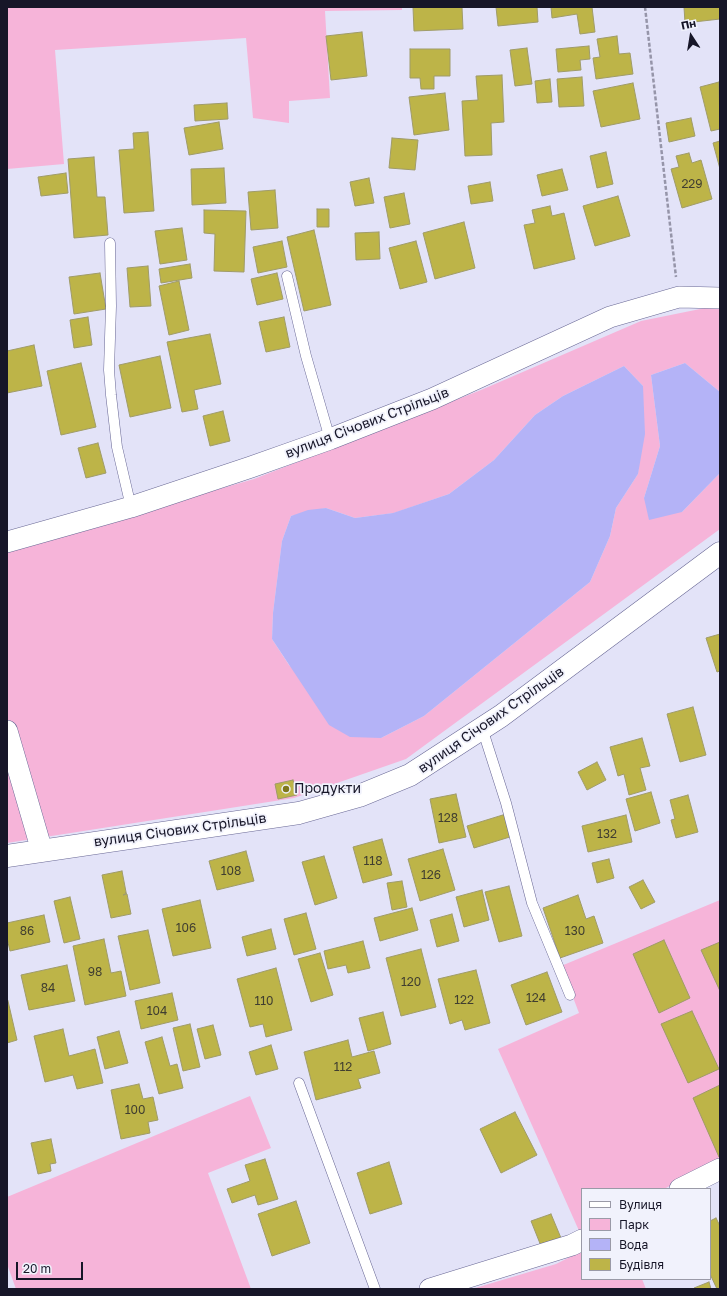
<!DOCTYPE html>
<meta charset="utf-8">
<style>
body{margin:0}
#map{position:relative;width:727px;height:1296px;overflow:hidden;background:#e3e3f8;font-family:"Golos Text",sans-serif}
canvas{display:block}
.frame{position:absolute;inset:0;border:8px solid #171628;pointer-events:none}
.legend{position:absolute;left:581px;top:1188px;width:130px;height:92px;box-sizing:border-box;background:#f1f2fc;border:1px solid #9a9aa7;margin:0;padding:5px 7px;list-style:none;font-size:12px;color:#171628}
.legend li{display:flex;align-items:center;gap:8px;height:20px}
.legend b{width:20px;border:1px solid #9a9aa7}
.north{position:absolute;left:671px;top:16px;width:40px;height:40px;-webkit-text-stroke:3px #f1f2fc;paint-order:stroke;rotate:348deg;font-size:11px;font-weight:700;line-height:16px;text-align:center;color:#171628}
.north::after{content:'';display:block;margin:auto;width:14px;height:18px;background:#171628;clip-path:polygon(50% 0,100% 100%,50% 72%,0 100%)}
.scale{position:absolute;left:16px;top:1262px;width:67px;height:18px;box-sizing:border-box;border:2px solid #171628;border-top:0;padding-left:5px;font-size:12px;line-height:14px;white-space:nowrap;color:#171628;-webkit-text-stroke:3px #f1f2fc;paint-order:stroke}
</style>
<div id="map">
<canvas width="727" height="1296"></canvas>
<div class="frame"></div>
<ul class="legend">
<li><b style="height:5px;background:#fff"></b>Вулиця</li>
<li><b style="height:11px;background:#f6b4d9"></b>Парк</li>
<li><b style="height:11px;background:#b4b3f7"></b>Вода</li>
<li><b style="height:11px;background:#bdb448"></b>Будівля</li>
</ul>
<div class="north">Пн</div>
<div class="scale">20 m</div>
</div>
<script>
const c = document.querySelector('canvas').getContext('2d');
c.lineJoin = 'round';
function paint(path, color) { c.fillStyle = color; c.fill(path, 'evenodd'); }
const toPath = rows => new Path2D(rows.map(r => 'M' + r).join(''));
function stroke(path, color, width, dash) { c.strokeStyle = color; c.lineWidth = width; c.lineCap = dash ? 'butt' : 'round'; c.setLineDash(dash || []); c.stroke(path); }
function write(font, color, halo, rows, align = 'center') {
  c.font = font + ' "Golos Text",sans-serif'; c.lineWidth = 3.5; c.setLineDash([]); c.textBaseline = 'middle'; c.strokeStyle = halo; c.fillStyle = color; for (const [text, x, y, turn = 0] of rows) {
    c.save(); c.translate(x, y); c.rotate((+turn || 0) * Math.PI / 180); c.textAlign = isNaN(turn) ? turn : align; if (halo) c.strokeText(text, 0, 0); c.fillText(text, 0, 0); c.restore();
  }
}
const green = toPath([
 [7,7,402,7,402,10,325,11,330,98,289,101,289,123,253,118,246,38,55,50,64,164,7,169],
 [705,308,720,309,720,392,685,363,651,375,660,446,644,498,682,512,720,473,720,529,406,759,294,798,7,843,7,550,254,479,481,390,641,321],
 [624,366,643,386,638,474,616,508,610,536,590,582,424,716,381,738,289,665,272,639,273,613,282,541,291,516,326,508,355,518,394,513,449,494,494,460,535,415,563,396],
 [720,900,720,1160,664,1189,582,1189,582,1232,580,1233,498,1049,579,1013,561,966],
 [250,1096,271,1148,208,1173,251,1289,16,1289,7,1264,7,1197],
 [582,1251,582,1279,642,1279,646,1289,472,1289,556,1264]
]);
const water = toPath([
 [685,363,720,392,720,473,682,512,649,520,644,498,660,446,651,375],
 [624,366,643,386,645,434,638,474,616,508,610,536,590,582,424,716,381,738,350,737,329,725,272,639,273,613,282,541,291,516,308,510,326,508,355,518,393,513,449,494,494,460,535,415,563,396]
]);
const building = toPath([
 [413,7,462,7,463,29,414,31,413,7],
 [496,7,537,7,538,22,498,26,496,7],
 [551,7,592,7,595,32,580,34,577,14,552,18,551,7],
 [684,7,720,7,720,19,685,23,684,7],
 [362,32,367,76,331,80,326,36,362,32],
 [617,36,619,54,630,53,633,74,596,79,593,58,600,57,597,39,617,36],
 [589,46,590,59,580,60,581,70,558,72,556,49,589,46],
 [527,48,532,84,515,86,510,50,527,48],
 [410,49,450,49,450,76,434,76,434,89,421,89,420,78,410,78,410,49],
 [502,75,504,122,491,123,492,155,465,156,462,101,478,100,476,76,502,75],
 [582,77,584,106,559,107,557,79,582,77],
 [550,79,552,102,537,103,535,81,550,79],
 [719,82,720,129,711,131,700,87,719,82],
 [633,83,640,119,601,127,593,91,633,83],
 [445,93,449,130,414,135,409,97,445,93],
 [227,103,228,119,195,121,194,105,227,103],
 [691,118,695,136,669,142,666,123,691,118],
 [219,122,223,149,189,155,184,128,219,122],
 [148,132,154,211,124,213,119,150,134,149,133,133,148,132],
 [392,138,418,140,415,170,389,168,392,138],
 [720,141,720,169,713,143,720,141],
 [606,152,613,184,597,188,590,156,606,152],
 [689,153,692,163,701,160,712,199,682,208,671,169,679,167,676,156,689,153],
 [94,157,97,197,105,197,108,235,74,238,68,159,94,157],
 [224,168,226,203,192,205,191,169,224,168],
 [562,169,568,190,542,196,537,175,562,169],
 [66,173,68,193,41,196,38,177,66,173],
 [369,178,374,203,355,206,350,182,369,178],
 [490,182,493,201,471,204,468,186,490,182],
 [275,190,278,228,251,230,248,192,275,190],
 [404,193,410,224,390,228,384,197,404,193],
 [618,196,630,236,595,246,583,206,618,196],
 [550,206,552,216,564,213,575,259,534,269,524,225,535,223,532,210,550,206],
 [317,209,329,209,329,227,317,227,317,209],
 [204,210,246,211,244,272,214,271,215,234,204,233,204,210],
 [464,222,475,268,435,279,423,233,464,222],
 [182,228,187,260,160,264,155,231,182,228],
 [314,230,331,305,304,311,287,237,314,230],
 [379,232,380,259,356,260,355,233,379,232],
 [282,241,287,267,258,273,253,247,282,241],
 [416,241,427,282,400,289,389,248,416,241],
 [190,264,192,278,161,283,159,269,190,264],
 [148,266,151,306,130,307,127,268,148,266],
 [100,273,106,309,74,314,69,277,100,273],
 [277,273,283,299,257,305,251,279,277,273],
 [179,281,189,330,169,335,159,286,179,281],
 [88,317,92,345,74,348,70,320,88,317],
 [284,317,290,347,266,352,259,322,284,317],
 [210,334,221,384,194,390,198,409,182,412,167,342,210,334],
 [34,345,42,386,7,393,7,351,34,345],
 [160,356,171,408,130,417,119,365,160,356],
 [81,363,96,427,61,435,47,371,81,363],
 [223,411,230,441,210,446,203,416,223,411],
 [98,443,106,473,86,478,78,448,98,443],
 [720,634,720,671,717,672,706,638,720,634],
 [693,707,706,755,680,762,667,714,693,707],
 [642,738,650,766,640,768,646,790,629,795,624,774,618,776,610,747,642,738],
 [597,762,606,780,587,790,578,772,597,762],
 [293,780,297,795,278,799,275,784,293,780],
 [651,792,660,823,635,831,626,799,651,792],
 [456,794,466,837,439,843,430,799,456,794],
 [688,795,698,832,676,838,671,820,675,819,670,800,688,795],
 [506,814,513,836,474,848,467,826,506,814],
 [626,815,632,842,588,852,582,826,626,815],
 [382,839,392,875,363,883,353,847,382,839],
 [443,849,455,890,420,901,408,859,443,849],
 [246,851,254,881,217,890,209,861,246,851],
 [324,856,337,898,315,905,302,862,324,856],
 [609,859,614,878,597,883,592,863,609,859],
 [122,871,126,892,125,893,127,893,123,895,127,894,131,914,111,918,102,875,122,871],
 [643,880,655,902,641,909,629,887,643,880],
 [402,881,407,907,392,910,387,883,402,881],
 [509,886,522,936,499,942,485,892,509,886],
 [482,890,489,920,464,927,456,897,482,890],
 [578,895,586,919,594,916,603,943,560,958,543,908,578,895],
 [70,897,80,939,64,943,54,901,70,897],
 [200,900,211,948,173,956,162,909,200,900],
 [412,908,418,930,380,941,374,918,412,908],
 [306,913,316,949,294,955,284,919,306,913],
 [452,914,459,941,437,947,430,920,452,914],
 [44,915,50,942,10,951,7,938,7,923,44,915],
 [271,929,276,949,247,956,242,937,271,929],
 [148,930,160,983,130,990,118,936,148,930],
 [104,939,111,973,121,971,126,996,85,1005,73,946,104,939],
 [664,940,690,998,659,1013,633,954,664,940],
 [363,941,370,968,348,973,346,965,328,969,324,951,363,941],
 [720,942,720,991,701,950,720,942],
 [421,949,436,1007,401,1016,386,958,421,949],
 [320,953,333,995,311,1002,298,959,320,953],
 [67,965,75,1001,29,1010,21,975,67,965],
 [276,968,292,1030,266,1037,263,1024,250,1027,237,979,276,968],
 [476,970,490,1023,465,1030,462,1020,450,1024,438,979,476,970],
 [547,972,562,1012,526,1025,511,985,547,972],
 [172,993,178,1020,141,1029,135,1001,172,993],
 [8,1001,17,1040,7,1043,7,1002,8,1001],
 [692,1011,719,1069,688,1083,661,1024,692,1011],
 [383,1012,391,1044,368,1051,359,1018,383,1012],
 [190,1024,200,1067,183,1071,173,1028,190,1024],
 [213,1025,221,1055,205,1059,197,1029,213,1025],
 [63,1029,69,1056,95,1049,103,1083,77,1089,73,1075,45,1082,34,1036,63,1029],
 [119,1031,128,1063,105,1069,97,1037,119,1031],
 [162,1037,170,1066,177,1064,183,1088,159,1094,145,1042,162,1037],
 [348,1040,352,1057,374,1051,380,1073,358,1079,361,1088,316,1100,304,1052,348,1040],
 [271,1045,278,1069,256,1075,249,1052,271,1045],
 [139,1084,143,1099,153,1097,158,1120,148,1122,150,1133,121,1139,111,1090,139,1084],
 [720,1085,720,1156,719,1157,693,1098,720,1085],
 [515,1112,537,1155,501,1173,480,1129,515,1112],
 [51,1139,56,1163,50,1164,51,1171,38,1174,31,1143,51,1139],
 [265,1159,278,1199,258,1205,255,1195,232,1203,227,1189,250,1181,245,1165,265,1159],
 [389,1162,402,1204,370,1214,357,1173,389,1162],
 [296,1201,310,1243,272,1256,258,1214,296,1201],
 [551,1214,561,1238,541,1246,531,1221,551,1214],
 [716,1218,720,1226,720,1289,717,1289,710,1274,710,1221,716,1218],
 [709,1282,711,1289,694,1289,694,1288,709,1282]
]);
const path = toPath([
 [645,7,676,277]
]);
const lane = toPath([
 [110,243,111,306,109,370,111,395,117,447,131,507],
 [287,276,306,356,330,439],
 [482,728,506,803,532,903,570,995],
 [299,1083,375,1289]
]);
const street = toPath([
 [7,542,131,507,251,467,330,439,432,399,610,317,679,297,720,298],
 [7,731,42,851],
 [680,1189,720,1169],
 [430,1289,572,1245,582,1240]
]);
const secondary = toPath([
 [7,856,299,813,359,796,410,775,501,716,720,553]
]);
const markers = [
 [286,789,4,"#7f781d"]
];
const numberNames = [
 ["229",692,184],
 ["128",448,818],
 ["132",607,834],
 ["118",373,861],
 ["108",231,871],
 ["126",431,875],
 ["106",186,928],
 ["86",27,931],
 ["130",575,931],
 ["98",95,972],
 ["120",411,982],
 ["84",48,988],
 ["124",536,998],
 ["122",464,1000],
 ["110",264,1001],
 ["104",157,1011],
 ["112",343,1067],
 ["100",135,1110]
];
const streetNames = [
 ["вулиця Січових Стрільців",367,423,-21],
 ["вулиця Січових Стрільців",491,720,-35],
 ["вулиця Січових Стрільців",180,830,-8]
];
const poiNames = [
 ["Продукти",294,789]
];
paint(green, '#f6b4d9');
paint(water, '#b4b3f7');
paint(building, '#bdb448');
stroke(building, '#9f9b69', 1);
stroke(lane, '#696895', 11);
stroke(street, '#696895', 22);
stroke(secondary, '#696895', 23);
stroke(path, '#9695a9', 2.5, [4, 2]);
stroke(lane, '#fff', 10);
stroke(street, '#fff', 21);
stroke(secondary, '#fff', 22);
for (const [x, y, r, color] of markers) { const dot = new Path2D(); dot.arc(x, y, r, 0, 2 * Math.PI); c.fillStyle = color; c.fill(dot); stroke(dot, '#f1f2fc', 1.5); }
write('12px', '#403e30', null, numberNames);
write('14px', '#171628', '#f1f2fc', streetNames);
write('14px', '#171628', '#f1f2fc', poiNames, 'left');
</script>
